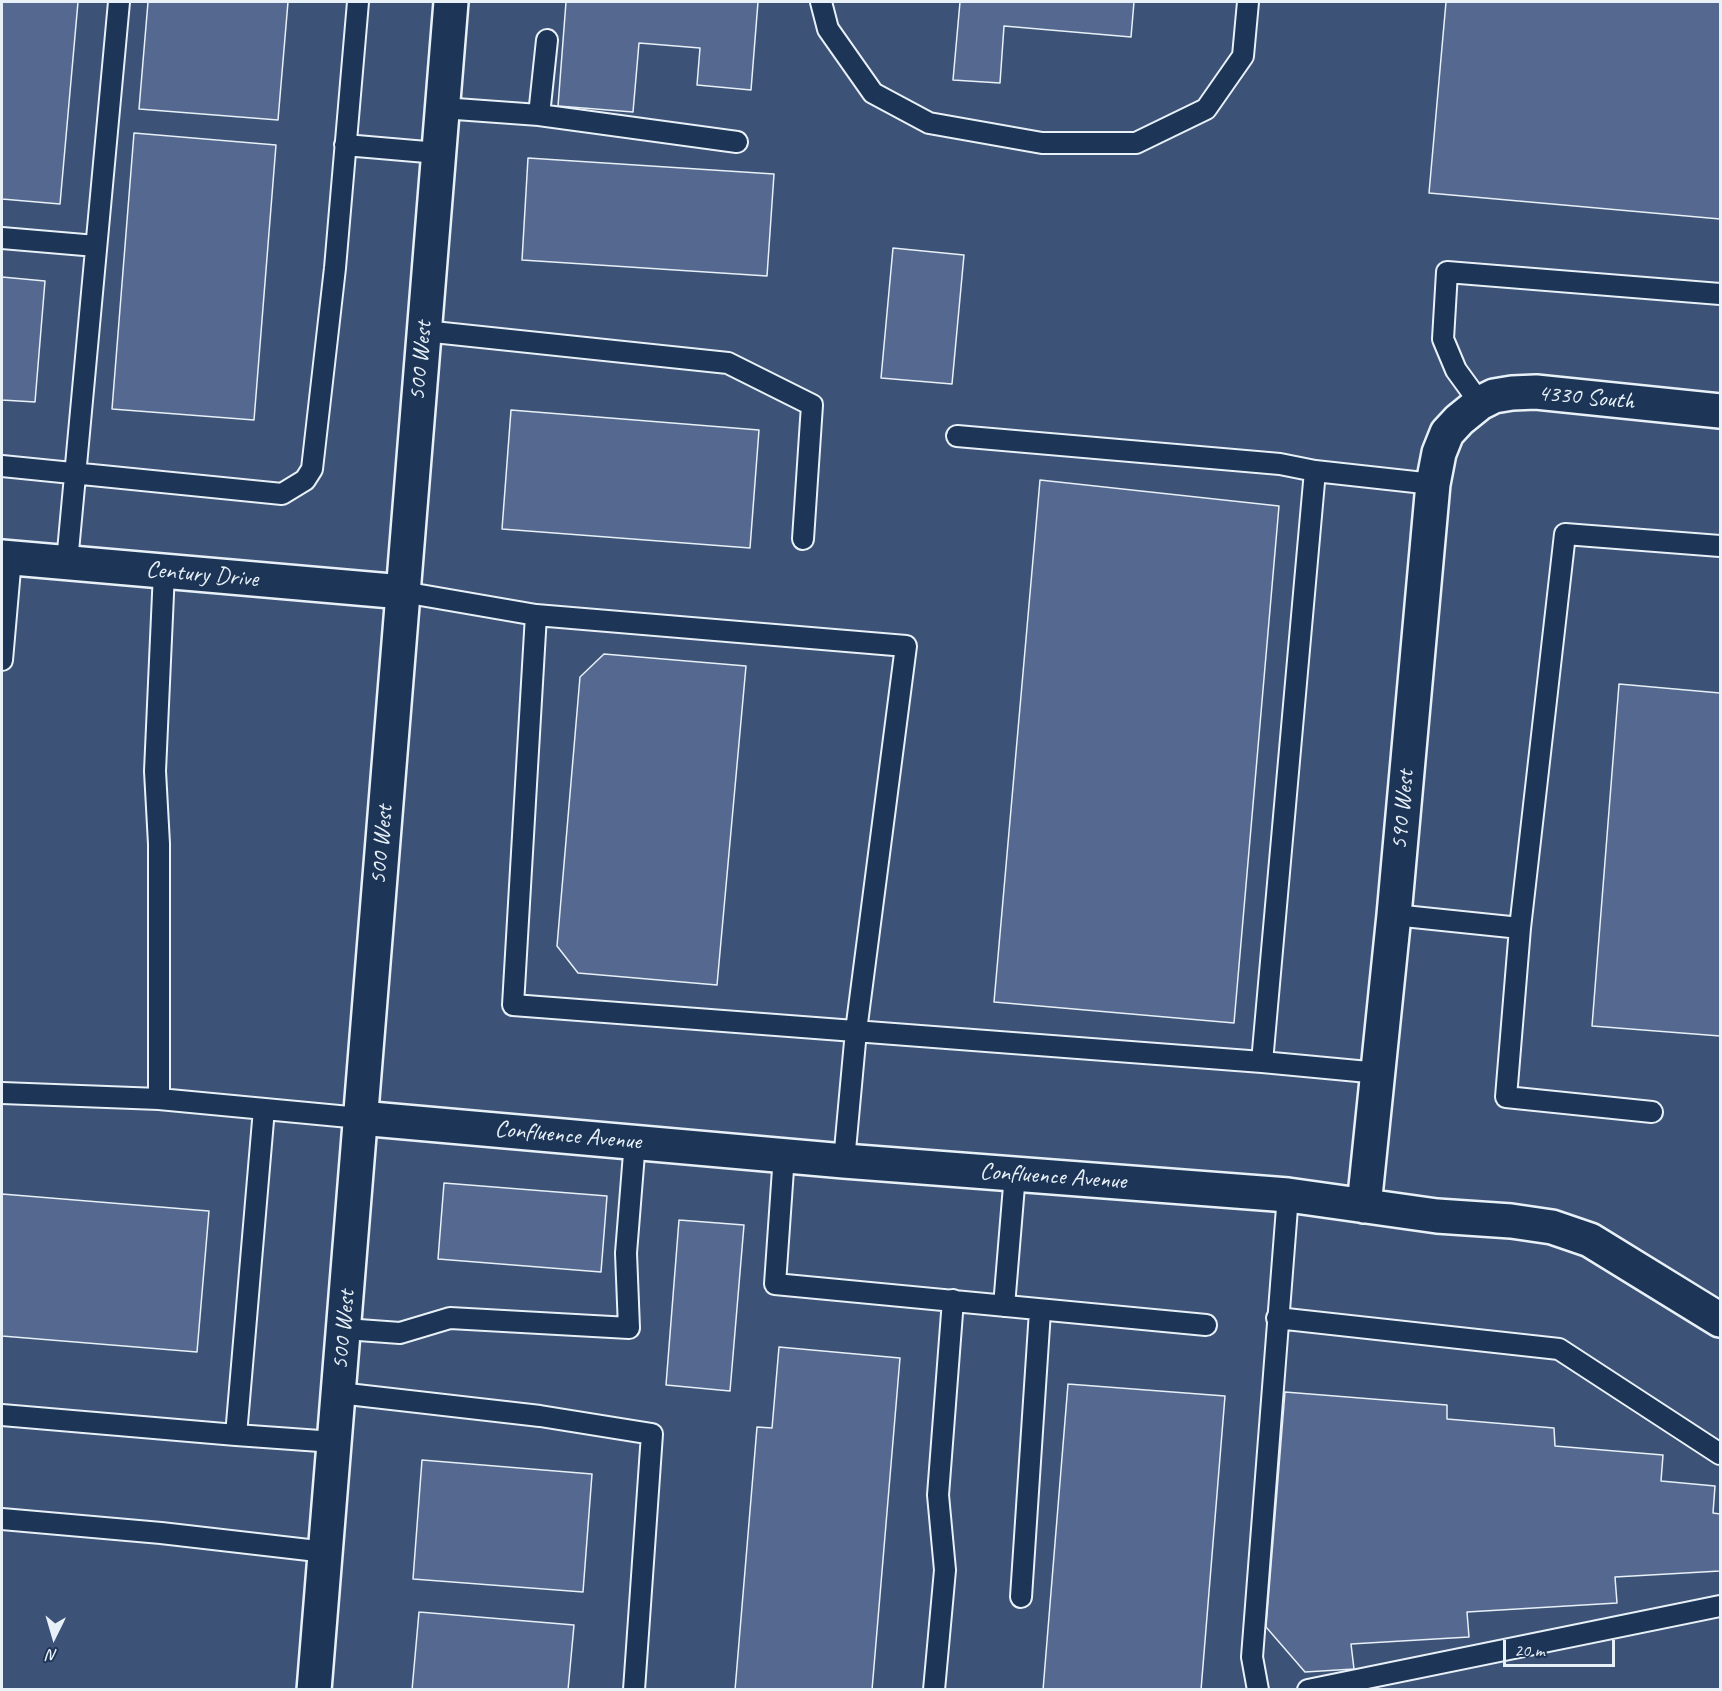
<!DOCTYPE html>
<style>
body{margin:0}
#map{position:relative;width:1722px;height:1691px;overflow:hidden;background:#2e4468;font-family:Caveat,sans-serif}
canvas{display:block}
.frame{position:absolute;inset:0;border:3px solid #e8f1f8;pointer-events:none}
.north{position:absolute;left:24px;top:1607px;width:60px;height:60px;-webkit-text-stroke:4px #1d3557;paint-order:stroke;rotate:185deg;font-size:16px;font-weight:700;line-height:24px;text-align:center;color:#e8f1f8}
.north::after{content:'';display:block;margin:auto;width:21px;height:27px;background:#e8f1f8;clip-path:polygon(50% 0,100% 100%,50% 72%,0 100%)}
.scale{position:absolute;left:1503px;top:1640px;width:112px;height:27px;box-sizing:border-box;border:3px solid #e8f1f8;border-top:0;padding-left:8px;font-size:18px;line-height:21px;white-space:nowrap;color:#e8f1f8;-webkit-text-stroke:4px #1d3557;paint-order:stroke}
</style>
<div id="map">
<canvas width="1722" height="1691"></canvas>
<div class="frame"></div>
<div class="north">N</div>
<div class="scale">20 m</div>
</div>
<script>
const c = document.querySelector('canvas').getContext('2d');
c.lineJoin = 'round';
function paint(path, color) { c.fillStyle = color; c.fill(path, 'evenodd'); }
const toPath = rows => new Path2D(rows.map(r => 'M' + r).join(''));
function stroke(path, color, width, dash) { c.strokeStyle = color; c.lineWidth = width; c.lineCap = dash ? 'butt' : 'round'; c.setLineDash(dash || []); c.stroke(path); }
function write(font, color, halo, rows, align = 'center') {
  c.font = font + ' Caveat,sans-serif'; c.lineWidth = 4.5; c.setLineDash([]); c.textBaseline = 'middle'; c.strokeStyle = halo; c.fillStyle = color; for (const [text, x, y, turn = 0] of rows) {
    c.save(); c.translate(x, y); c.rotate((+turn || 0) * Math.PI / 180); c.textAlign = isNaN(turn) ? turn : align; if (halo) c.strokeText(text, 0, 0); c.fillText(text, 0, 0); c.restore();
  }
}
const built = toPath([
 [2,2,1720,2,1720,1689,2,1689]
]);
const building = toPath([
 [2,2,78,2,60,204,2,199,2,2],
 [148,2,288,2,278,120,139,109,148,2],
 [566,2,758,2,751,90,697,85,700,48,639,43,633,112,558,106,566,2],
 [960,2,1134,2,1131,37,1004,26,1000,83,953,80,960,2],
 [1446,2,1720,2,1720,219,1429,193,1446,2],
 [134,133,276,145,254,420,112,409,134,133],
 [528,158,774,174,767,276,522,260,528,158],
 [893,248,964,255,952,384,881,378,893,248],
 [2,277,45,281,35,402,2,400,2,277],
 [511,410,759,430,750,548,502,529,511,410],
 [1040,480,1279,506,1234,1023,994,1002,1040,480],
 [604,654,746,666,717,985,578,973,557,946,580,677,604,654],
 [1619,684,1720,693,1720,1036,1592,1026,1619,684],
 [444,1183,607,1196,601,1272,438,1259,444,1183],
 [2,1194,209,1211,197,1352,2,1336,2,1194],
 [679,1220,744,1225,730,1391,666,1385,679,1220],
 [779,1347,900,1358,872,1690,735,1690,757,1427,772,1428,779,1347],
 [1068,1384,1225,1396,1201,1690,1043,1690,1068,1384],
 [1285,1392,1447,1405,1447,1419,1554,1428,1555,1446,1663,1455,1661,1481,1715,1486,1713,1513,1720,1514,1720,1571,1615,1577,1617,1603,1467,1612,1469,1637,1351,1644,1354,1669,1305,1672,1266,1627,1285,1392],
 [422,1460,592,1474,583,1592,413,1579,422,1460],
 [419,1612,574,1625,568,1690,412,1690,419,1612]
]);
const lane = toPath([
 [821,2,828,29,873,93,929,123,1042,143,1136,143,1206,109,1243,56,1248,2],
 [442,108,539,115,547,40],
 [539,115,737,142],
 [345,145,438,153],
 [2,238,96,246],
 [424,331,728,363,812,405,803,539],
 [1480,403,1456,370,1443,339,1447,272,1720,294],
 [957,436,1280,464,1315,471,1433,484],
 [2,466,282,494,305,480,312,469,335,268,358,2],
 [67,562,119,2],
 [164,572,155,771,159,844,159,1099,360,1118],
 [403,592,536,615,513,1005,1262,1062,1379,1073],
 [536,615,906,646,856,1031,844,1161],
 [2,660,11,558],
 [1394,915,1520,928],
 [1262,1062,1315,471],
 [2,1093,159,1099],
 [264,1109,236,1435,334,1442],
 [1652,1112,1506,1097,1520,928,1565,534,1720,546],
 [784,1155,775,1284,1206,1325],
 [1004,1306,1015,1174],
 [1277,1318,1559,1349,1720,1454],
 [345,1329,400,1333,450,1318,629,1328,626,1253,635,1141],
 [339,1393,540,1416,652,1434,634,1690],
 [2,1415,236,1435],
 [2,1519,161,1533,326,1552],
 [1021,1597,1040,1311],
 [934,1690,945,1570,938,1495,953,1300],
 [1258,1690,1252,1657,1288,1195],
 [1308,1690,1720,1606]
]);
const street = toPath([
 [2,557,403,592],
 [360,1118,844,1161,1288,1195,1437,1216,1511,1221,1552,1227,1590,1240,1720,1320],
 [1364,1206,1394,915,1433,484,1439,453,1447,433,1459,420,1480,403,1494,396,1512,393,1536,392,1720,411]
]);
const secondary = toPath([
 [314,1690,451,2]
]);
const streetNames = [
 ["500 West",421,361,-85],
 ["4330 South",1586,398,5],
 ["Century Drive",202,575,5],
 ["590 West",1403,810,-85],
 ["500 West",382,845,-85],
 ["Confluence Avenue",568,1136,5],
 ["Confluence Avenue",1053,1177,4],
 ["500 West",344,1330,-85]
];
paint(built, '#3d5277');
paint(building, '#556890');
stroke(building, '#e8f1f8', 1.5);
stroke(lane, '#e8f1f8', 24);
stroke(street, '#e8f1f8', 38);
stroke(secondary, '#e8f1f8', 38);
stroke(lane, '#1d3557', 20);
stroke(street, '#1d3557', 33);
stroke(secondary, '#1d3557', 33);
write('24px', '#e8f1f8', '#1d3557', streetNames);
</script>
